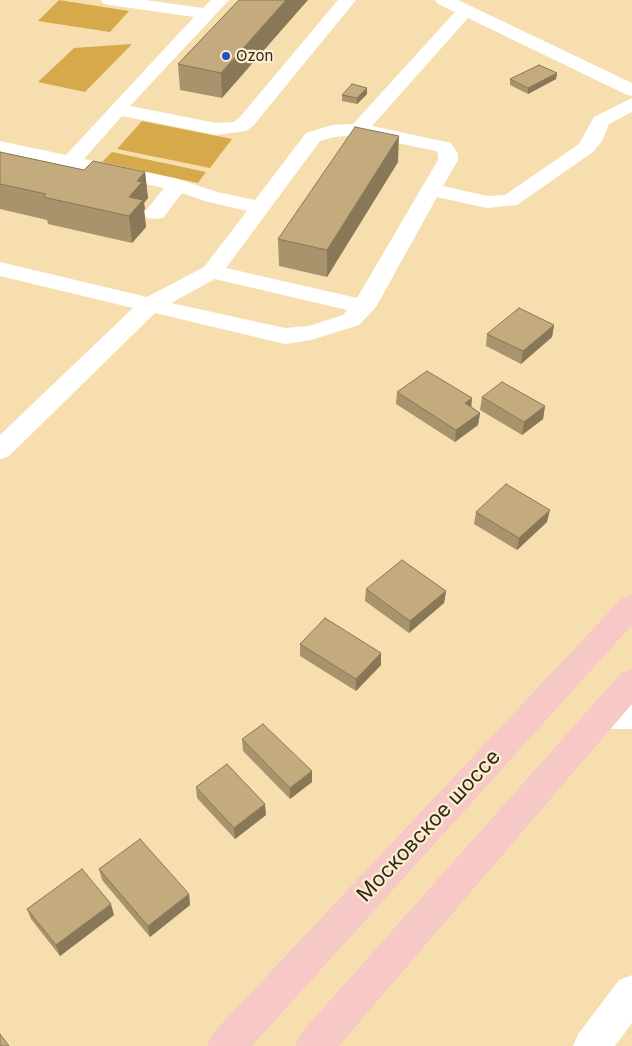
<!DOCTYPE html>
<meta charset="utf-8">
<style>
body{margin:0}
canvas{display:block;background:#f7deaf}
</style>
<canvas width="632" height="1046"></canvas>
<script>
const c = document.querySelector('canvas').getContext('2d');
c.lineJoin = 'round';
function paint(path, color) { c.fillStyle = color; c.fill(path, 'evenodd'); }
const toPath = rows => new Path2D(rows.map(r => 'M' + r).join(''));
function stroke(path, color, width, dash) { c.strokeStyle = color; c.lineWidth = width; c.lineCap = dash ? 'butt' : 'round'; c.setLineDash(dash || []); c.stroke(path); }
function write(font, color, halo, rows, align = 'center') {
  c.font = font + ' Inter,sans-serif'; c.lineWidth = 4.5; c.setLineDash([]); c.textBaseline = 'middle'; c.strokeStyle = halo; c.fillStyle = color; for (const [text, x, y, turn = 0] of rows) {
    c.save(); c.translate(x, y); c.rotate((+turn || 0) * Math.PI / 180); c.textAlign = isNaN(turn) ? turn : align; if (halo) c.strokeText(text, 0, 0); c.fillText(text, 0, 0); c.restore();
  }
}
const green = toPath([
 [59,0,129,11,110,32,38,21],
 [132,44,85,92,38,82,74,48],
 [142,121,232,139,210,168,117,149],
 [112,152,206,172,198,183,102,162]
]);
const minor = toPath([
 [101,0,145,0,203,8,211,0,229,0,130,106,216,123,234,122,239,118,338,0,356,0,253,126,246,131,216,135,122,116,84,159,178,179,217,192,255,200,306,133,332,125,353,124,455,12,438,4,435,0,458,0,632,83,632,96,625,94,468,18,372,126,451,143,458,154,458,160,443,186,487,196,505,195,579,144,594,117,632,98,632,112,609,124,602,141,593,152,517,205,487,208,437,197,376,307,359,325,311,340,285,344,155,313,9,456,0,459,0,435,133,308,0,276,0,262,147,297,204,267,247,211,205,201,182,193,163,218,155,219,147,218,144,213,164,188,0,153,0,141,66,155,194,17,110,5,104,4,101,0],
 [359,135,436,151,438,154,438,160,357,298,226,268,320,141,334,137,359,135],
 [215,279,347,310,343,315,309,326,285,328,171,303,215,279],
 [602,703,632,703,632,729,602,729,591,725,586,716,591,707,602,703],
 [632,975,632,1023,615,1046,573,1046,579,1033,619,980,632,975]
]);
const major = toPath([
 [632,595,632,625,252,1046,207,1046,213,1033,622,598,632,595],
 [632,669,632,704,339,1046,295,1046,301,1033,621,673,632,669]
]);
const wall = toPath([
 [239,0,222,98,180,90,178,64],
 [557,73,556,79,528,94,510,85,510,79],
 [367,88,367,94,357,104,342,101,342,95],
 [0,152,84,170,145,172,148,198,144,203,145,209,144,210,146,227,132,243,48,224,47,220,0,209],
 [398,162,327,277,279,266,278,239],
 [554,325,552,337,521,364,486,346,487,334],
 [397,392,471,407,480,413,478,425,455,442,396,404],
 [482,397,545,406,543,419,522,435,480,410],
 [476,512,547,522,517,550,474,524],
 [366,589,446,591,444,603,409,633,365,601],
 [300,644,381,653,381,665,356,691,300,656],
 [242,739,312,782,290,799,243,751],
 [196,787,266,815,235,839,197,798],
 [99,869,189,894,190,905,150,937,102,880],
 [27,909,114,915,60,956,31,919]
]);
const shadedWall = toPath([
 [286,0,308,0,222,98,221,73],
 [557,73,556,79,528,94,528,88],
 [367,88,367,94,357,104,357,98],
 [399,136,398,162,327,277,327,250],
 [145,172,148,198,144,203,145,209,144,210,146,227,132,243,129,216,129,197,137,181],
 [554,325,552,337,521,364,523,351],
 [472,398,471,411,465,403],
 [545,406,543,419,522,435,524,422],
 [480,413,478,425,455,442,456,430],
 [550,510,547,522,517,550,519,538],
 [446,591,444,603,409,633,410,621],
 [381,653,381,665,356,691,356,679],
 [312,771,312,782,290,799,290,788],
 [265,804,266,815,235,839,234,828],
 [189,894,190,905,150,937,148,926],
 [111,904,114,915,60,956,56,945]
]);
const building = toPath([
 [239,0,286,0,221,73,178,64,239,0],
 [539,65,557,73,528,88,510,79,539,65],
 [352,84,367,88,357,98,342,95,352,84],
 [355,127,399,136,327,250,278,239,355,127],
 [0,152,84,170,93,161,145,172,137,181,142,182,129,197,143,200,129,216,43,197,46,194,0,184,0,152],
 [519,308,554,325,523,351,487,334,519,308],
 [427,371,472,398,465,403,480,413,456,430,397,392,427,371],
 [502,382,545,406,524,422,482,397,502,382],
 [506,484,550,510,519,538,476,512,506,484],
 [402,560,446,591,410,621,366,589,402,560],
 [325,618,381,653,356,679,300,644,325,618],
 [263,724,312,771,290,788,242,739,263,724],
 [227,764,265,804,234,828,196,787,227,764],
 [140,839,189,894,148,926,99,869,140,839],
 [82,869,111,904,56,945,27,909,82,869],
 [0,1034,9,1046,0,1046,0,1034]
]);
const markers = [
 [226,56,5,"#2051be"]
];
const farPoinames = [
 ["Ozon",236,56]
];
const nearStreetnames = [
 ["Московское шоссе",429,826,-47]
];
paint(green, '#d6a94b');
paint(minor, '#fff');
paint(major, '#f7c9c6');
paint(wall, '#a8936c');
paint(shadedWall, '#887858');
paint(building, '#c3ab7d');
stroke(building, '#887858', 1);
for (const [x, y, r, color] of markers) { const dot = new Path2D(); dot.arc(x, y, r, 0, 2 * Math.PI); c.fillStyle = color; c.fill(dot); stroke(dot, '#fcedd1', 2); }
write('15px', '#322916', '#fcedd1', farPoinames, 'left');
write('21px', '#322916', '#fcedd1', nearStreetnames);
</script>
